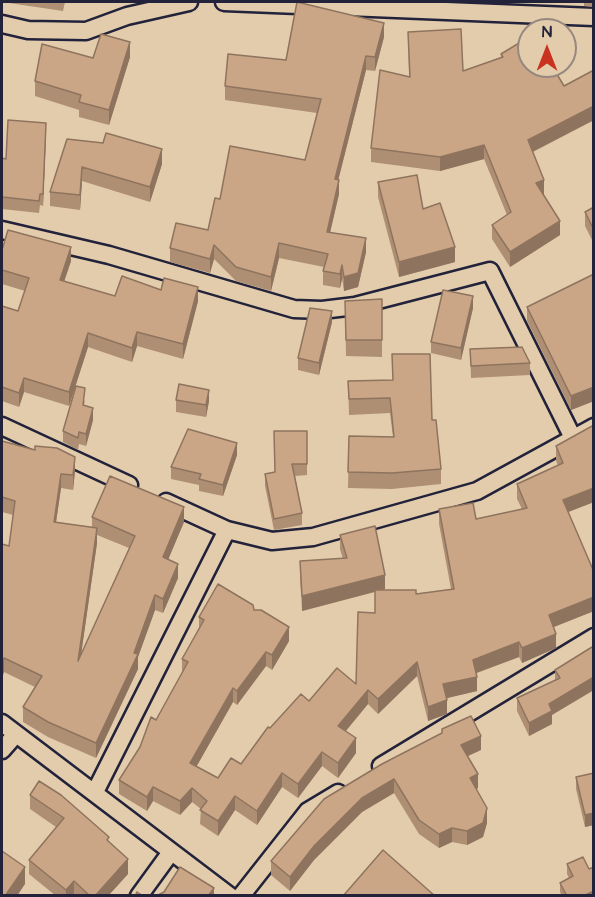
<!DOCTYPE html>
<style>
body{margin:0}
#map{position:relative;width:595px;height:897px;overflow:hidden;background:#e3ccac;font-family:"Architects Daughter",sans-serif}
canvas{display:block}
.frame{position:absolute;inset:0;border:3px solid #22223b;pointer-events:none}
.north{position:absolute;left:517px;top:18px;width:60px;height:60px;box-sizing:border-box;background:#e3ccac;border:2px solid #96887f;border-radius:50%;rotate:0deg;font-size:16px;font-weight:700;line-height:24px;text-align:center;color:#22223b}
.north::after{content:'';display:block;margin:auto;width:21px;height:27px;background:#c8321e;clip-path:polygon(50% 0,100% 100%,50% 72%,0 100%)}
</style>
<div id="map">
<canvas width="595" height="897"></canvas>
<div class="frame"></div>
<div class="north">N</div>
</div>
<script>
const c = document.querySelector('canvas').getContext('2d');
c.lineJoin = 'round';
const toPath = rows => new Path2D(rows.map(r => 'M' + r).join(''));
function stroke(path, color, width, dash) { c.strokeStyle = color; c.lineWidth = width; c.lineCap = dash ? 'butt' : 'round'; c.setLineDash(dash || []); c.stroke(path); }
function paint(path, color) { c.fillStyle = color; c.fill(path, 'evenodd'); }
const street = toPath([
 [224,2,594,17],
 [2,24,28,30,86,31,127,16,189,2],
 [2,230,109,255,294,309,322,310,355,306,490,271,573,438],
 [2,426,129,485],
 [166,502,227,530,272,541,313,537,477,491,594,427],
 [2,723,230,896],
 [2,750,16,734],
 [381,766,594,637],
 [95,792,227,530],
 [139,896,171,852],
 [241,896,308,811,338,793]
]);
const wall = toPath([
 [2,2,65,2,63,11],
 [584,2,594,2,594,7,584,6],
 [408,32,463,71,501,57,501,54,564,86,594,70,594,120,533,152,544,194,543,195,560,235,510,267,492,239,492,225,507,215,484,159,440,171,371,162,371,148,409,76],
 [384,37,375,71,366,70,338,180,339,194,330,232,366,252,358,287,344,291,342,279,340,288,323,285,323,271,324,267,279,258,271,291,236,281,214,259,210,273,170,262,170,248,208,230,220,199,305,160,317,113,225,100,225,86,286,60],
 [130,57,109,125,79,117,79,110,35,96,35,81,93,58],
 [46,134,43,206,40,205,39,213,2,209,2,158,6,159],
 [67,139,162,164,150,202,82,181,80,210,50,206,50,192],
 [378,182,423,209,455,262,399,277,378,197],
 [594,207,594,244,585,226,585,212],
 [2,250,71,261,64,281,115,296,161,290,198,301,183,359,137,346,132,362,88,347,69,406,24,392,19,407,2,401,2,306,18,311,25,291,2,284],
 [594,274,594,401,571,410,527,321,527,307],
 [382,299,382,357,346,356,345,301],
 [473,308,461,360,431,353,431,342],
 [332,322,319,375,298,370,298,358],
 [470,349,530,363,530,375,471,378],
 [392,354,432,420,441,469,441,484,392,489,348,488,349,436,393,437,390,413,349,415,348,381,393,380],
 [85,400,84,405,93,420,86,446,79,444,78,450,63,442,63,431],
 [176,400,209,401,206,417,176,412],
 [307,431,307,475,295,476,302,513,302,525,274,530,265,486,265,474,274,472],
 [2,441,75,471,73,490,61,488,56,522,92,527,92,517,184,522,168,559,178,578,163,613,155,610,138,657,138,669,96,758,48,737,23,722,23,707,35,687,4,672,2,678,9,546,13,515,2,512],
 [97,535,129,548,81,654,97,543],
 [556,446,594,502,568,512,594,572,594,611,553,627,556,648,522,663,519,657,477,673,477,691,447,698,447,714,428,721,417,676,378,714,368,704,346,731,356,753,338,778,322,766,298,798,282,787,257,825,235,810,218,836,200,824,201,809,192,802,180,815,153,801,147,811,119,794,119,780,156,720,182,673,182,659,199,628,199,617,254,610,289,641,272,670,266,666,237,705,233,702,196,767,218,778,241,764,270,728,309,701,356,684,375,613,375,592,302,611,300,576,300,561,343,559,340,549,340,535,385,589,381,590,416,594,451,589,439,524,439,509,476,519,522,509,517,499,517,484,558,466,556,460],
 [237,455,223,496,199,491,199,485,171,479,171,467],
 [592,647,552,715,552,724,529,736,517,711,517,698,555,681,555,670],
 [481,750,468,756,478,788,476,789,487,823,483,837,467,845,452,842,439,848,419,834,394,793,362,812,314,860,290,891,271,875,271,861,324,799],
 [594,773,594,825,585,827,576,789,576,777],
 [30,795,109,843,128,874,108,896,56,896,29,874,29,860,56,827,30,809],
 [567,864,594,896,562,896,560,892,560,883,569,878,567,874]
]);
const shadedWall = toPath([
 [384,23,384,37,375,71,375,57],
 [130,42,130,57,109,125,109,110],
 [366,56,366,70,335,193,335,179],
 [594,106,594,120,528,154,528,140],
 [46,123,46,134,43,206,43,194],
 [484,145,484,159,440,171,440,157],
 [162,149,162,164,150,202,150,187],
 [82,167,82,181,80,210,80,195],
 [339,180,339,194,327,246,327,232],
 [544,180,544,194,536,197,536,183],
 [560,221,560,235,510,267,510,252],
 [366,238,366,252,358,287,344,291,344,277],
 [279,243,279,258,271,291,271,277],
 [214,245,214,259,210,273,210,259],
 [71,247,71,261,60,294,60,280],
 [455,247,455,262,399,277,399,262],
 [342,265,342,279,340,288,340,274],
 [198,287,198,301,183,359,183,344],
 [473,296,473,308,461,360,461,348],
 [332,311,332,322,319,375,319,363],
 [137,332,137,346,132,362,132,348],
 [88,333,88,347,69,406,69,392],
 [24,378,24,392,19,407,19,393],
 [594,387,594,401,571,410,571,396],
 [209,390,209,401,206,417,206,405],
 [93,408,93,420,86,446,86,434],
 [237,443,237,455,223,496,223,485],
 [75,457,75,471,73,490,73,475],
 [61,474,61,488,54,536,54,522],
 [594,488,594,502,563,514,563,500],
 [184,507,184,522,163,572,163,557],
 [97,528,97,543,78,676,78,661],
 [178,564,178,578,163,613,163,599],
 [385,575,385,589,302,611,302,596],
 [155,595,155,610,138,657,138,669,96,758,96,743,134,653],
 [594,597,594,611,549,629,549,615],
 [289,627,289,641,272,670,272,655],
 [556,634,556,648,522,663,522,648],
 [519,642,519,657,473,674,473,660],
 [266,652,266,666,237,705,237,691],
 [4,658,4,672,2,678,2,663],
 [417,662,417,676,378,714,378,699],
 [477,677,477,691,443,699,443,684],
 [594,677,594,690,552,715,552,724,529,736,529,723,549,704],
 [233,688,233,702,190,778,190,763],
 [368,690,368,704,338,740,338,726],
 [447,700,447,714,428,721,428,707],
 [481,736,481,750,461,759,461,745],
 [356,738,356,753,338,778,338,763],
 [322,752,322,766,298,798,298,784],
 [282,773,282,787,257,825,257,811],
 [478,774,478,788,470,793,470,778],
 [394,779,394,793,362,812,314,860,290,891,290,877,314,846,362,798],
 [153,787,153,801,147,811,147,797],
 [192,788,192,802,180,815,180,801],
 [235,796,235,810,218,836,218,821],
 [487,808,487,823,483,837,467,845,467,831],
 [594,813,594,825,585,827,585,815],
 [452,828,452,842,439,848,439,834],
 [128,859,128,874,108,896,95,896],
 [25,867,25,884,17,896,5,896],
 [74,881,74,895,66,896,66,890],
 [214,888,214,896,208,896],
 [594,891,594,896,583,896]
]);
const building = toPath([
 [297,2,384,23,375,57,366,56,335,179,339,180,327,232,366,238,358,273,344,277,342,265,340,274,323,271,328,254,279,243,271,277,236,267,214,245,210,259,170,248,176,223,208,230,215,198,220,199,230,146,305,160,321,99,225,86,228,54,286,60,297,2],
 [461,29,463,71,503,57,501,54,529,37,529,66,552,66,564,86,594,70,594,106,528,140,544,180,536,183,560,221,510,252,492,225,511,212,484,145,440,157,371,148,380,70,410,77,408,32,461,29],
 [101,34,130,42,109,110,79,102,81,95,35,81,42,44,93,58,101,34],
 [8,120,46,123,43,194,40,194,39,201,2,197,2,158,6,159,8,120],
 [106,133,162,149,150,187,82,167,80,195,50,192,67,139,103,143,106,133],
 [417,175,423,209,440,203,455,247,399,262,378,182,417,175],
 [594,207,594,230,585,212,594,207],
 [8,230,71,247,60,280,115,296,122,276,161,290,164,278,198,287,183,344,137,332,132,348,88,333,69,392,24,378,19,393,2,387,2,306,18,311,29,278,2,270,2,250,8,230],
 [594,274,594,387,571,396,527,307,594,274],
 [443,290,473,296,461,348,431,342,443,290],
 [382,299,382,340,346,340,345,301,382,299],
 [310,308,332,311,319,363,298,358,310,308],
 [522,347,530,363,471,366,470,349,522,347],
 [392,354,430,354,432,420,436,420,441,469,392,473,348,472,349,436,394,437,390,398,349,399,348,381,393,380,392,354],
 [179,384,209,390,206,405,176,400,179,384],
 [76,386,85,388,83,405,93,408,86,434,79,432,78,438,63,431,76,386],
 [594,425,594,488,563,500,594,572,594,597,549,615,556,634,522,648,519,642,473,660,477,677,443,684,447,700,428,707,417,662,378,699,368,690,338,726,356,738,338,763,322,752,298,784,282,773,257,811,235,796,218,821,200,810,207,801,192,788,180,801,153,787,147,797,119,780,140,747,151,717,156,720,188,662,182,659,204,620,199,617,218,584,253,605,254,610,261,610,289,627,272,655,266,652,237,691,233,688,190,763,218,778,231,758,241,764,268,727,270,728,301,694,309,701,337,668,356,684,358,612,375,613,375,590,416,590,416,594,454,589,439,509,473,503,476,519,527,508,517,484,563,463,556,446,594,425],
 [188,429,237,443,223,485,199,479,201,474,171,467,188,429],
 [274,431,307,431,307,464,292,464,302,513,274,519,265,474,275,472,274,431],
 [2,441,35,450,35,446,57,448,75,457,73,475,61,474,54,522,97,528,78,661,135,536,92,517,110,476,184,507,163,557,178,564,163,599,155,595,134,653,138,654,96,743,48,722,23,707,42,676,4,658,2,663,2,544,9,546,15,501,2,497,2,441],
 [375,526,385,575,302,596,300,561,347,558,340,535,375,526],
 [592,647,594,650,594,677,549,704,552,711,529,723,517,698,560,678,555,670,592,647],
 [471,716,481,736,461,745,478,774,470,778,487,808,483,823,467,831,452,828,439,834,419,820,394,779,362,798,314,846,290,877,271,861,324,799,382,764,442,733,442,729,471,716],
 [594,773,594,813,585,815,576,777,594,773],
 [39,781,61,795,109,837,107,840,128,859,95,896,90,896,74,881,66,890,29,860,64,818,30,795,39,781],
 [383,850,435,896,343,896,383,850],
 [2,851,25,867,5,896,2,896,2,851],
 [583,857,589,869,594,867,594,891,583,896,567,896,560,883,573,876,567,864,583,857],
 [180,867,214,888,208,896,156,896,164,892,180,867],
 [137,892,143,896,135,896,137,892]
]);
stroke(street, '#22223b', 21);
stroke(street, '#e3ccac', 16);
paint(wall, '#af8f73');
paint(shadedWall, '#8e745e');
paint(building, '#cba686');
stroke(building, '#8e745e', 1.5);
</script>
